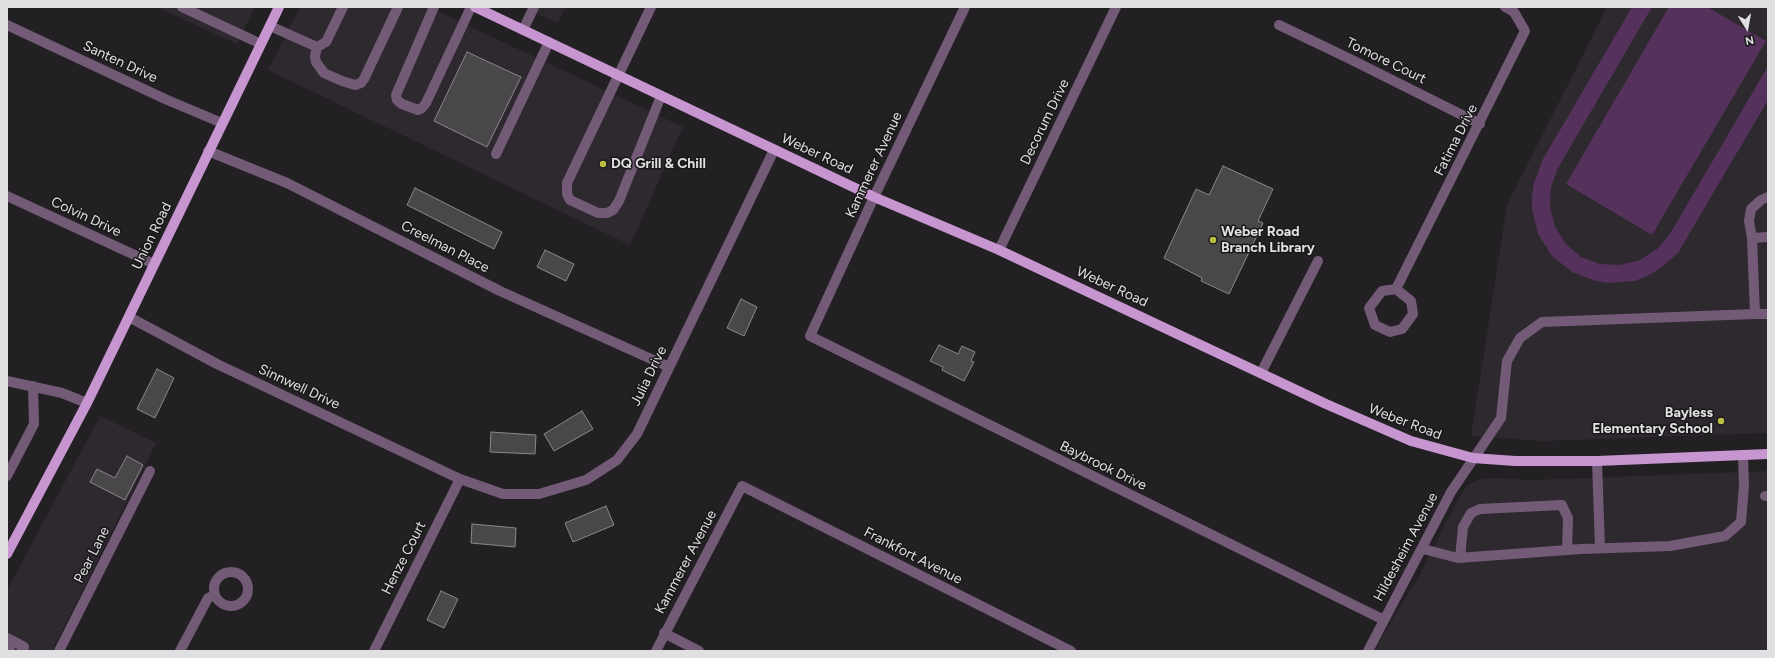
<!DOCTYPE html>
<style>
body{margin:0}
#map{position:relative;width:1775px;height:658px;overflow:hidden;background:#222023;font-family:Figtree,sans-serif}
canvas{display:block}
.frame{position:absolute;inset:0;border:8px solid #e0dfe1;pointer-events:none}
.north{position:absolute;left:1727px;top:8px;width:40px;height:40px;-webkit-text-stroke:3px #191719;paint-order:stroke;rotate:169deg;font-size:11px;font-weight:700;line-height:16px;text-align:center;color:#e0dfe1}
.north::after{content:'';display:block;margin:auto;width:14px;height:18px;background:#e0dfe1;clip-path:polygon(50% 0,100% 100%,50% 72%,0 100%)}
</style>
<div id="map">
<canvas width="1775" height="658"></canvas>
<div class="frame"></div>
<div class="north">N</div>
</div>
<script>
const c = document.querySelector('canvas').getContext('2d');
c.lineJoin = 'round';
function paint(path, color) { c.fillStyle = color; c.fill(path, 'evenodd'); }
const toPath = rows => new Path2D(rows.map(r => 'M' + r).join(''));
function stroke(path, color, width, dash) { c.strokeStyle = color; c.lineWidth = width; c.lineCap = dash ? 'butt' : 'round'; c.setLineDash(dash || []); c.stroke(path); }
function write(font, color, halo, rows, align = 'center') {
  c.font = font + ' Figtree,sans-serif'; c.lineWidth = 3; c.setLineDash([]); c.textBaseline = 'middle'; c.strokeStyle = halo; c.fillStyle = color; for (const [text, x, y, turn = 0] of rows) {
    c.save(); c.translate(x, y); c.rotate((+turn || 0) * Math.PI / 180); c.textAlign = isNaN(turn) ? turn : align; if (halo) c.strokeText(text, 0, 0); c.fillText(text, 0, 0); c.restore();
  }
}
const built = toPath([
 [157,7,255,7,237,44],
 [300,7,429,7,683,127,630,245,268,70],
 [523,7,566,7,557,23],
 [1607,7,1768,7,1768,433,1543,441,1471,436,1507,205],
 [100,416,156,443,52,651,7,651,7,590],
 [1768,471,1768,651,1375,651,1391,621,1418,578,1459,497,1467,485,1477,480,1491,478,1533,480]
]);
const green = toPath([
 [1632,7,1652,7,1558,168,1551,187,1550,207,1555,227,1566,244,1581,257,1600,264,1620,265,1640,260,1657,249,1670,234,1768,66,1768,100,1678,253,1658,270,1647,276,1635,281,1609,283,1596,281,1572,272,1552,256,1538,234,1532,209,1532,196,1534,183,1543,159],
 [1669,7,1707,7,1766,41,1652,235,1566,184]
]);
const building = toPath([
 [467,52,521,77,487,147,434,121,467,52],
 [1223,166,1273,189,1258,221,1263,223,1229,294,1201,281,1202,278,1164,258,1196,189,1209,195,1223,166],
 [415,188,502,232,494,249,407,205,415,188],
 [545,250,574,264,566,281,537,267,545,250],
 [741,299,757,307,744,336,727,328,741,299],
 [939,345,958,354,962,346,975,352,971,361,974,362,964,381,942,370,943,367,930,361,939,345],
 [157,369,174,378,155,418,137,409,157,369],
 [582,411,593,429,554,451,544,434,582,411],
 [491,432,536,435,535,454,490,452,491,432],
 [127,456,143,465,125,500,90,482,97,469,115,478,127,456],
 [606,506,614,525,573,542,565,523,606,506],
 [472,524,516,528,515,547,471,543,472,524],
 [441,591,458,599,444,628,427,620,441,591]
]);
const minor = toPath([
 [182,7,261,44],
 [434,7,396,95,397,100,402,104,418,110,422,108,426,103,471,7],
 [651,7,567,183,567,194,570,200,598,213,607,213,613,210,619,201,661,96],
 [965,7,874,197,810,336,1384,620],
 [7,25,165,99,222,123],
 [1279,25,1348,58,1480,124],
 [270,26,317,47,315,56,316,62,324,73,342,81,355,85,361,83,364,79,398,7],
 [523,30,534,7],
 [317,47,326,42,343,7],
 [208,151,287,183,500,291,669,367],
 [496,154,549,42],
 [7,196,154,264],
 [1752,238,1768,237],
 [999,250,1116,7],
 [1396,289,1525,31,1514,12,1505,7],
 [1396,289,1411,301,1413,314,1402,329,1390,332,1375,325,1369,308,1382,291,1396,289],
 [1755,314,1768,314],
 [129,317,217,364,460,479,503,494,539,494,586,480,617,460,637,434,774,150],
 [1261,373,1318,261],
 [7,381,62,393,87,403],
 [1597,461,1600,548],
 [7,476,34,424,33,386],
 [1765,496,1768,496],
 [1423,549,1458,558,1581,549,1670,546,1725,536,1741,522,1744,486,1743,455],
 [1460,558,1463,527,1471,513,1480,509,1562,505,1568,518,1567,550],
 '214 589a17 17 0 1 1 34 0a17 17 0 1 1-34 0Z',
 [664,633,699,651],
 [7,638,13,641,8,651],
 [13,641,24,647,22,651],
 [59,651,150,471],
 [180,651,208,598,215,595],
 [374,651,460,479],
 [656,651,742,486,1071,651],
 [1368,651,1451,492,1501,418,1507,361,1520,338,1542,322,1755,314,1752,238,1749,221,1751,209,1761,200,1768,197]
]);
const major = toPath([
 [475,7,874,197,999,250,1326,404,1411,441,1473,458,1515,461,1597,461,1768,454],
 [7,554,87,403,279,7]
]);
const markers = [
 [603,164,4,"#bbc044"],
 [1213,240,4,"#bbc044"],
 [1721,421,4,"#bbc044"]
];
const streetNames = [
 ["Tomore Court",1386,61,26],
 ["Santen Drive",120,62,25],
 ["Decorum Drive",1045,122,-64],
 ["Fatima Drive",1456,140,-63],
 ["Weber Road",817,154,25],
 ["Kammerer Avenue",874,165,-65],
 ["Colvin Drive",86,217,25],
 ["Union Road",152,236,-64],
 ["Creelman Place",445,247,27],
 ["Weber Road",1112,287,25],
 ["Julia Drive",649,376,-64],
 ["Sinnwell Drive",299,387,25],
 ["Weber Road",1405,422,21],
 ["Baybrook Drive",1103,466,26],
 ["Hildesheim Avenue",1406,547,-62],
 ["Pear Lane",92,555,-63],
 ["Frankfort Avenue",913,556,27],
 ["Henze Court",404,558,-63],
 ["Kammerer Avenue",686,562,-62]
];
const poiNames = [
 ["DQ Grill & Chill",611,164],
 ["Weber Road",1221,232],
 ["Branch Library",1221,248],
 ["Bayless",1713,413,"right"],
 ["Elementary School",1713,429,"right"]
];
paint(built, '#2e282f');
paint(green, '#54325b');
paint(building, '#4a474a');
stroke(building, '#8b888b', 1);
stroke(minor, '#735b77', 10);
stroke(major, '#c795d0', 10);
for (const [x, y, r, color] of markers) { const dot = new Path2D(); dot.arc(x, y, r, 0, 2 * Math.PI); c.fillStyle = color; c.fill(dot); stroke(dot, '#191719', 1.5); }
write('14px', '#e0dfe1', '#191719', streetNames);
write('bold 14px', '#e0dfe1', '#191719', poiNames, 'left');
</script>
